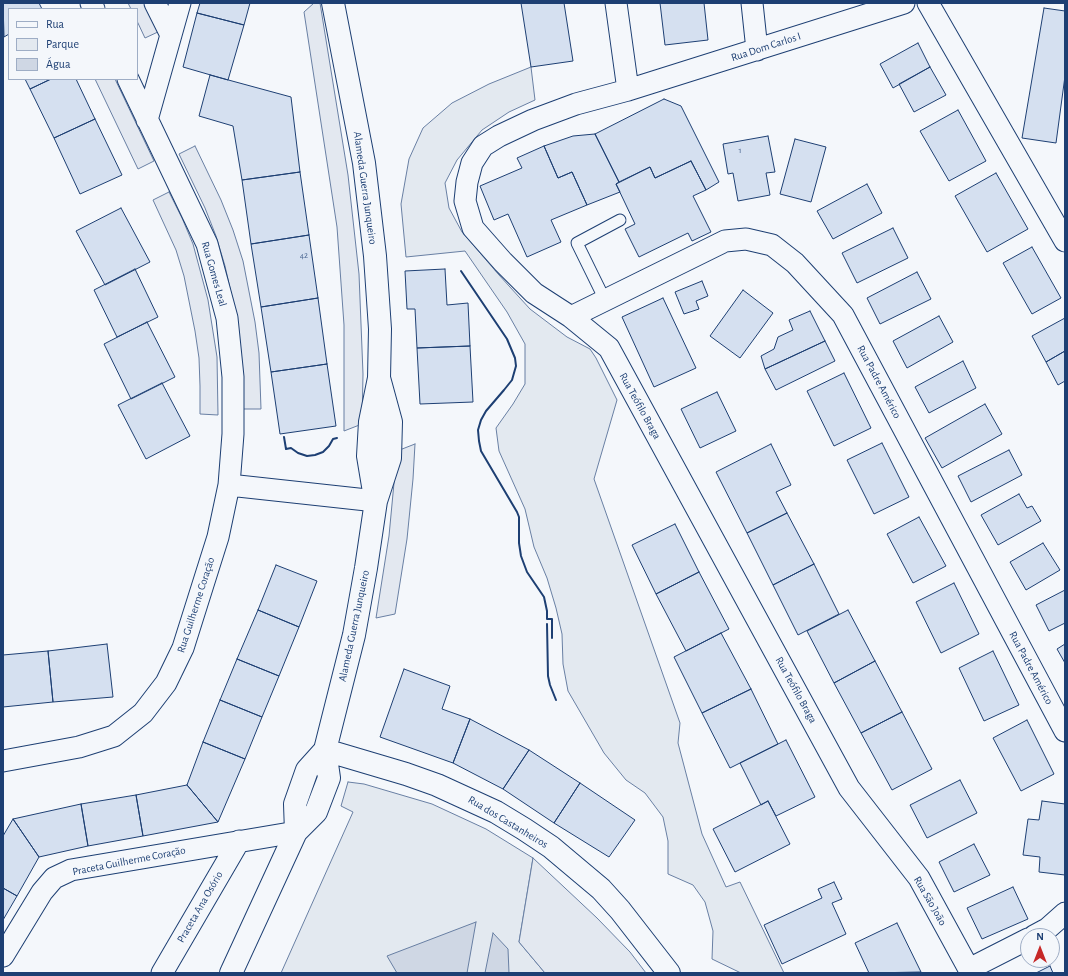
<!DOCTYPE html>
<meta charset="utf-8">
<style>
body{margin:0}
#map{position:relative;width:1068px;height:976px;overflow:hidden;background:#f4f7fb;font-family:"Alegreya Sans",sans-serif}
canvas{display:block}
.frame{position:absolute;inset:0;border:4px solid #1d3f73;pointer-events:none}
.legend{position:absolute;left:8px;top:8px;width:130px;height:72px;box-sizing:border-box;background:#f4f7fb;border:1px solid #9eadc5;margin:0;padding:5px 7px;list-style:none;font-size:12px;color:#1d3f73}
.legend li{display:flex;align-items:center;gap:8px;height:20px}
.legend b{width:20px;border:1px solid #9eadc5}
.north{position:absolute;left:1020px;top:928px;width:40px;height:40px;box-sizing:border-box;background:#f4f7fb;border:1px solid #9eadc5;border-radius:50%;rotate:0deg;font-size:11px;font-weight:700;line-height:16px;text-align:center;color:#1d3f73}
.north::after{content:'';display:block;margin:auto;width:14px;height:18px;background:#c62828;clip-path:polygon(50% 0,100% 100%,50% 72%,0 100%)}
</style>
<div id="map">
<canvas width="1068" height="976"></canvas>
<div class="frame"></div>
<ul class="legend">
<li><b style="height:5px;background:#f4f7fb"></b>Rua</li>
<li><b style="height:11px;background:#e3e9f0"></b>Parque</li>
<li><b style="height:11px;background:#cfd7e4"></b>Água</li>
</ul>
<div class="north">N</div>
</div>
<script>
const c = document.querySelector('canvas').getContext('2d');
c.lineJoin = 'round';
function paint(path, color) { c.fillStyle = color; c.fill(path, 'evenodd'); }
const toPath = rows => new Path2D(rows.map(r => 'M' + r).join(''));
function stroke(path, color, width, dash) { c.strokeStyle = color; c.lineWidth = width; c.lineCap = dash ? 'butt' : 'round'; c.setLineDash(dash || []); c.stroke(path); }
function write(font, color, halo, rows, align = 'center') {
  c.font = font + ' "Alegreya Sans",sans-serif'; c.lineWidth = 3; c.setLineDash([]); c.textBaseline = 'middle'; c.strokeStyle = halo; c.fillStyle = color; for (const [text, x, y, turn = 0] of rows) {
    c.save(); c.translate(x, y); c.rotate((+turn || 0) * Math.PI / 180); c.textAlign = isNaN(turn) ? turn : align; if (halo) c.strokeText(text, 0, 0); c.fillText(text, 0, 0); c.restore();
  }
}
const green = toPath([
 [531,67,535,100,509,112,482,130,457,160,445,183,449,208,462,232,499,275,530,309,567,337,590,349,596,358,617,400,594,479,680,723,678,743,702,834,726,887,740,882,784,973,741,973,712,959,713,931,705,902,693,885,668,874,668,841,663,817,645,793,626,780,604,753,568,691,563,664,562,634,556,608,547,578,534,547,525,509,499,451,496,428,513,404,525,384,525,344,507,312,465,251,406,257,401,204,409,159,423,128,452,103,489,84,531,67],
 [348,782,364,784,432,804,486,829,533,858,519,942,545,973,281,973,353,812,341,806,348,782]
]);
const parking = toPath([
 [128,3,146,3,160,31,145,38,137,21,137,9,131,9,128,3],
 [314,3,320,3,348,175,359,274,363,374,362,424,344,431,344,325,337,227,304,12,314,3],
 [95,79,115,79,154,161,138,169,95,79],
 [195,146,221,200,233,230,243,261,255,322,259,353,261,409,243,409,241,354,238,324,225,266,216,236,205,208,179,154,195,146],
 [169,192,182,218,193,244,208,300,217,357,218,415,200,414,200,386,199,358,195,331,184,276,176,250,153,200,169,192],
 [415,444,413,479,407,539,395,614,376,618,389,536,397,451,415,444],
 [533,858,597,918,630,952,646,973,545,973,519,942,533,858]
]);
const water = toPath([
 [476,922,467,973,397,973,387,956,476,922],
 [493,933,508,949,509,973,485,973,493,933]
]);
const building = toPath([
 [3,3,39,3,42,9,9,9,9,34,4,37,3,3],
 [200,3,250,3,244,25,197,13,200,3],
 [521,3,564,3,573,61,531,67,521,3],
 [660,3,704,3,708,40,665,45,660,3],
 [1044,8,1065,11,1065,76,1056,143,1022,138,1044,8],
 [197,13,244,25,228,80,183,67,197,13],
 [918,43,930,67,893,88,880,64,918,43],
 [930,67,946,95,914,112,899,84,930,67],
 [210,75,291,97,300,172,242,180,233,126,199,116,210,75],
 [25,79,51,79,30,89,25,79],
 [51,79,76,79,95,119,54,138,30,89,51,79],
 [664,99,681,106,719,182,706,190,691,161,655,178,650,167,619,182,595,134,664,99],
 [958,110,986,161,949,181,920,131,958,110],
 [95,119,122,175,80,194,54,138,95,119],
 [595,134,619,182,616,184,620,192,587,205,572,172,558,178,544,146,573,136,595,134],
 [768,136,775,172,766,173,770,195,738,201,733,173,728,174,723,144,768,136],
 [795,139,826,147,811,202,780,194,795,139],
 [544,146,558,178,572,172,587,205,551,220,561,242,527,257,508,214,494,220,480,186,522,168,517,158,544,146],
 [691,161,706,190,693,196,711,232,692,241,688,233,639,257,625,229,635,224,616,184,650,167,655,178,691,161],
 [300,172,309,235,251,244,242,180,300,172],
 [996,173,1028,229,987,252,955,196,996,173],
 [867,184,882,213,833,239,817,211,867,184],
 [121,208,150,262,105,285,76,231,121,208],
 [893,228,908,258,857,283,842,253,893,228],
 [309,235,318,298,261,307,251,244,309,235],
 [1032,247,1061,298,1032,314,1003,263,1032,247],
 [135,269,158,317,117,337,94,290,135,269],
 [445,269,447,305,468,303,470,346,417,348,415,309,407,309,405,271,445,269],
 [917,272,931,299,880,324,867,298,917,272],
 [702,281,708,296,696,301,699,309,684,314,675,292,702,281],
 [743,290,773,313,740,358,710,336,743,290],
 [318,298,327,364,271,372,261,307,318,298],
 [663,298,696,368,654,387,622,317,663,298],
 [810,311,825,341,765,369,761,356,774,349,778,337,793,330,789,320,810,311],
 [939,316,953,342,907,368,893,341,939,316],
 [1065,318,1065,351,1046,362,1032,336,1065,318],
 [147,322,175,377,131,399,104,344,147,322],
 [825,341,835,361,776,390,765,369,825,341],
 [470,346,473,402,420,404,417,348,470,346],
 [1065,351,1065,381,1058,385,1046,362,1065,351],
 [963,361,976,388,929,413,915,387,963,361],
 [327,364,336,426,280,434,271,372,327,364],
 [844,373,871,428,834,446,807,391,844,373],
 [162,383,190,436,146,459,118,405,162,383],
 [717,392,736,431,700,448,681,409,717,392],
 [985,404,1002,434,942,468,925,438,985,404],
 [882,443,909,497,874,514,847,460,882,443],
 [771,444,791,485,776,492,787,513,747,533,716,472,771,444],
 [1009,450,1022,475,971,502,958,476,1009,450],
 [1019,494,1027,508,1032,506,1041,521,998,545,981,515,1019,494],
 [787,513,814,564,773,585,747,533,787,513],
 [919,517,946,566,913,583,887,534,919,517],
 [675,524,699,572,656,594,632,545,675,524],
 [1043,543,1060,570,1026,590,1010,562,1043,543],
 [814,564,839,614,798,635,773,585,814,564],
 [276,565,317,581,299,627,258,610,276,565],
 [699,572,729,629,686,651,656,594,699,572],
 [954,583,979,634,941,653,916,602,954,583],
 [1065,590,1065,623,1049,631,1036,605,1065,590],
 [258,610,299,627,279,676,237,659,258,610],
 [848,610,875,661,834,683,807,631,848,610],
 [721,633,751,689,702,713,674,657,721,633],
 [107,644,113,697,53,702,48,651,107,644],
 [1065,644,1065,663,1057,649,1065,644],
 [48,651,53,702,3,707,3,655,48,651],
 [993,651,1019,705,984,721,959,668,993,651],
 [237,659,279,676,262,717,220,700,237,659],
 [875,661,902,712,861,733,834,683,875,661],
 [404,669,450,686,442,709,470,719,453,763,380,737,404,669],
 [751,689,778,744,730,768,702,713,751,689],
 [220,700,262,717,245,759,203,742,220,700],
 [902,712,932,769,892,790,861,733,902,712],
 [470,719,529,750,503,789,453,763,470,719],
 [1027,720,1054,774,1021,791,993,738,1027,720],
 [786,740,815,797,776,816,768,801,761,805,740,763,786,740],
 [203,742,245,759,218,822,187,785,203,742],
 [529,750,580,783,554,823,503,789,529,750],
 [960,780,977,813,927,838,910,805,960,780],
 [580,783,635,820,609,857,554,823,580,783],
 [187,785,218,822,143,836,136,795,187,785],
 [136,795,143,836,88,846,81,804,136,795],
 [768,801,790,844,735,872,713,829,768,801],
 [1042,801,1065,804,1065,875,1039,872,1040,857,1023,855,1028,819,1039,820,1042,801],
 [81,804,88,846,39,857,13,819,81,804],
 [13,819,39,857,17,896,3,888,3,836,13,819],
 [974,844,990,875,954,892,939,862,974,844],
 [834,882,842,899,832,903,846,934,782,964,764,925,822,898,818,889,834,882],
 [1013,887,1028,919,982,939,967,908,1013,887],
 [3,888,17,896,3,920,3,888],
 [897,923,921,972,869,973,855,943,897,923],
 [1050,966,1053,973,1036,973,1050,966]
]);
const lane = toPath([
 [605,300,577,243,620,220]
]);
const street = toPath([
 [91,3,94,9],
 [155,3,171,35],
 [616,3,628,90],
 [752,3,757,50],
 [904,3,628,90,576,104,533,120,499,136,483,146,472,163,467,182,465,201,473,228,503,262,534,293,571,317,609,348,849,788,919,878,971,973],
 [928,3,1065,241],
 [147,120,180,3],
 [571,317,725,241,746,239,772,245,795,263,843,315,1065,731],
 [229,485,376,501],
 [3,761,79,747,114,736,143,713,166,683,183,648,218,537,229,485,233,434,233,377,227,318,207,244,128,79],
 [1034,936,1047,929,1065,913],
 [3,956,42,892,54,878,71,870,296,832],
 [969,969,1028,939],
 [162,973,239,841]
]);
const secondary = toPath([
 [333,3,364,163,375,256,380,329,379,378,370,422,368,456,375,498],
 [325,750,406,774,437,785,496,812,524,829,551,847,601,889,620,910,669,973],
 [296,832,295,804,307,770,325,750],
 [231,973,296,832,316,812,329,778,325,750,354,635,366,568,376,501,390,458,391,422,379,378]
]);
const wall = toPath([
 [461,271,507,339,515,358,516,366,512,380,504,390,486,411,481,420,478,430,479,441,481,451,517,512,519,517,519,543,521,556,527,572,544,597,547,611,547,619,552,619,552,638],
 [284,437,286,449,291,448,298,453,307,456,315,455,323,452,329,446,333,439,337,438],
 [547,624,548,676,550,685,556,700]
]);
const numberNames = [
 ["1",740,150],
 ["42",304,255]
];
const streetNames = [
 ["Rua Dom Carlos I",766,47,-18],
 ["Alameda Guerra Junqueiro",365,188,82],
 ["Rua Gomes Leal",214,274,74],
 ["Rua Padre Américo",879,382,62],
 ["Rua Teófilo Braga",640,406,61],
 ["Rua Guilherme Coração",196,605,-72],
 ["Alameda Guerra Junqueiro",354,626,-78],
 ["Rua Padre Américo",1031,668,62],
 ["Rua Teófilo Braga",796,690,61],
 ["Rua dos Castanheiros",508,822,31],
 ["Praceta Guilherme Coração",129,861,-11],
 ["Rua São João",930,901,60],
 ["Praceta Ana Osório",200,907,-60]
];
paint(green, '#e3e9f0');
stroke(green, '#687fa3', 1);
paint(parking, '#e3e8f0');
stroke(parking, '#687fa3', 1);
paint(water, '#cfd7e4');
stroke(water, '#687fa3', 1);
paint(building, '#d5e0f0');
stroke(building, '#1d3f73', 1);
stroke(lane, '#1d3f73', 13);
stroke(street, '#1d3f73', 23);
stroke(secondary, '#1d3f73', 24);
stroke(lane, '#f4f7fb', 11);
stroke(street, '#f4f7fb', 21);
stroke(secondary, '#f4f7fb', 22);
stroke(wall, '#1d3f73', 2);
write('9px', '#4b6792', null, numberNames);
write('11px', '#1d3f73', '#f4f7fb', streetNames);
</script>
